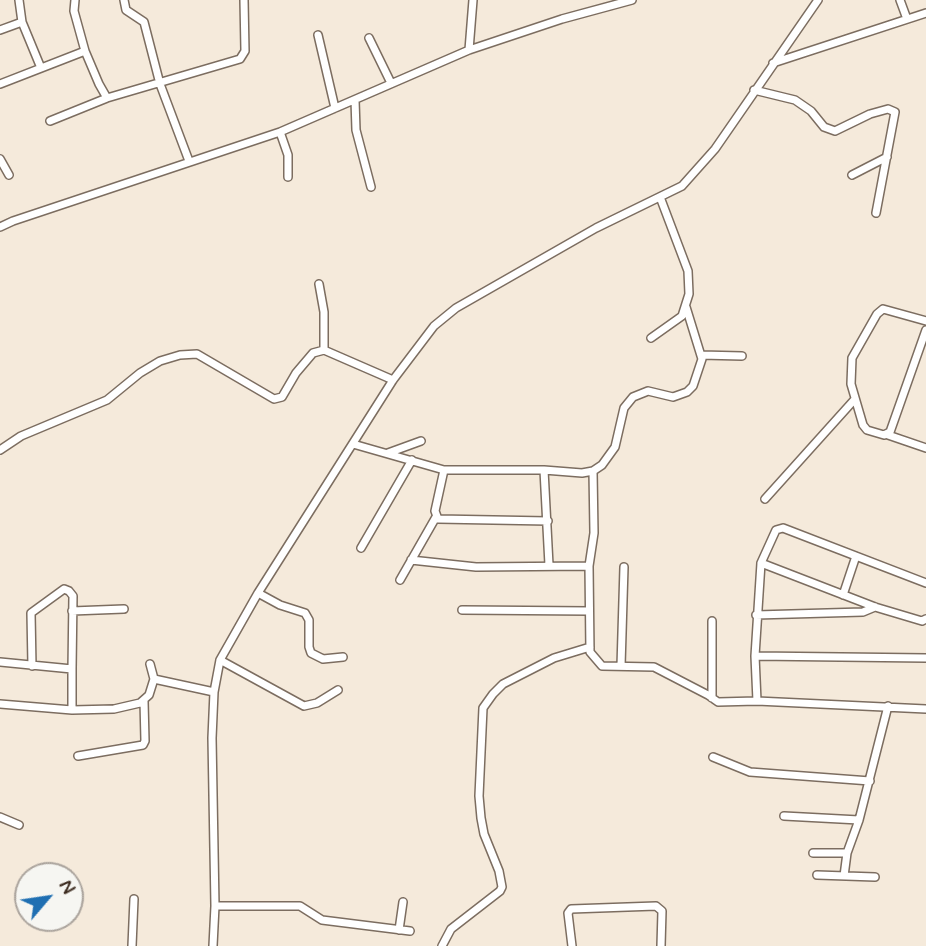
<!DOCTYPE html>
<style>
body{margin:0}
#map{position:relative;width:926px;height:946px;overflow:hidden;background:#f5eadb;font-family:Mynerve,sans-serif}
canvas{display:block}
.north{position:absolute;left:14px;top:862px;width:70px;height:70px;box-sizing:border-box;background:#f6f6f2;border:2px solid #aba49d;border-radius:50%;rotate:61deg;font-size:19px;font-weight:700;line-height:28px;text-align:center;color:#3b2a1e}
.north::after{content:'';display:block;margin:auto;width:24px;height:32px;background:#1f6fb2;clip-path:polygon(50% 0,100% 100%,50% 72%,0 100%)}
</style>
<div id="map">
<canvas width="926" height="946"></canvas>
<div class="north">N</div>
</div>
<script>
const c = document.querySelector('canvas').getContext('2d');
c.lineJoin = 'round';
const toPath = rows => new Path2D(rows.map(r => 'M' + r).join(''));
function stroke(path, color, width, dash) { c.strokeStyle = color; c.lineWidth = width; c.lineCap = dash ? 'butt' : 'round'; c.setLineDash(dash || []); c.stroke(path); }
const street = toPath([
 [19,0,22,22,41,68],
 [75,0,74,11,85,51],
 [124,0,126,10,144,22,160,84,189,161],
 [900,0,907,19],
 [0,30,22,22],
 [318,35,335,108],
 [369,38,391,83],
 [469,50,473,0],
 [773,63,926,13],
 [0,84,85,51,99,84,107,98,240,59,245,51,244,0],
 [754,90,795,100,811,111,824,127,835,131,870,114,888,109,895,112,876,213],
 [355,100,356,130,371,187],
 [50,121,107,98],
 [280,132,288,155,288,177],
 [0,159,9,175],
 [852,175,887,157],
 [0,227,13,221,280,132,469,50,562,19,632,0],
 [319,284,324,312,324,350],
 [926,321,883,309,877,314,852,358,851,384,863,425,867,430,884,435,890,432,926,330],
 [651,338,682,316,689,294,688,271,660,197],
 [701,355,742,356],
 [888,435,926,448],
 [353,444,444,470,544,470,582,473,593,471,602,465,615,447,624,408,633,397,648,391,673,397,687,392,693,386,702,359,686,307],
 [0,450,21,436,107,400,140,373,160,361,180,355,197,354,274,399,282,397,296,373,313,353,324,350,393,380],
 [388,453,421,441],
 [444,470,435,511,438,519,548,521],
 [544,470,549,565],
 [593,471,594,533,589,566,590,652,602,666,654,667,708,695,718,702,757,701,926,709],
 [765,499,855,399],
 [361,548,412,460],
 [411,560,476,567,589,566],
 [761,563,875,607,922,621,926,619],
 [400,580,436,517],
 [258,593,280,605,305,613,309,620,309,647,311,653,323,659,343,657],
 [843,595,856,556],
 [462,610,589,611],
 [72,611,124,609],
 [756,615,863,612,875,607],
 [712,621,712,698],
 [755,656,926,658],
 [220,660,304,706,317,703,338,690],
 [0,662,72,669,72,710,0,704],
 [150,664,154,679],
 [32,666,31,613,64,589,69,591,73,596,72,669],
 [621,666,624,567],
 [757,701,755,656,761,563,776,530,783,528,926,583],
 [72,710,114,709,140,703,149,695,154,679,214,692],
 [78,756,143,745,145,741,144,701],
 [713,757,750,772,870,781],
 [784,816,859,820],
 [0,817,19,825],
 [813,853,847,853],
 [817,875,875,877],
 [844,876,847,853,859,820,888,706],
 [215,906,300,906,322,920,410,931],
 [399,930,403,902],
 [132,946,134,899],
 [213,946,215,906,212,738,214,692,220,660,258,593,393,380,434,326,456,308,596,228,682,186,715,149,818,0],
 [442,946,451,929,500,891,502,887,499,871,484,834,481,818,479,796,483,708,493,694,503,684,554,658,590,647],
 [572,946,568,913,571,909,656,906,662,911,661,946]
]);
stroke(street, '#7c6d60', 10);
stroke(street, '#fff', 7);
</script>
